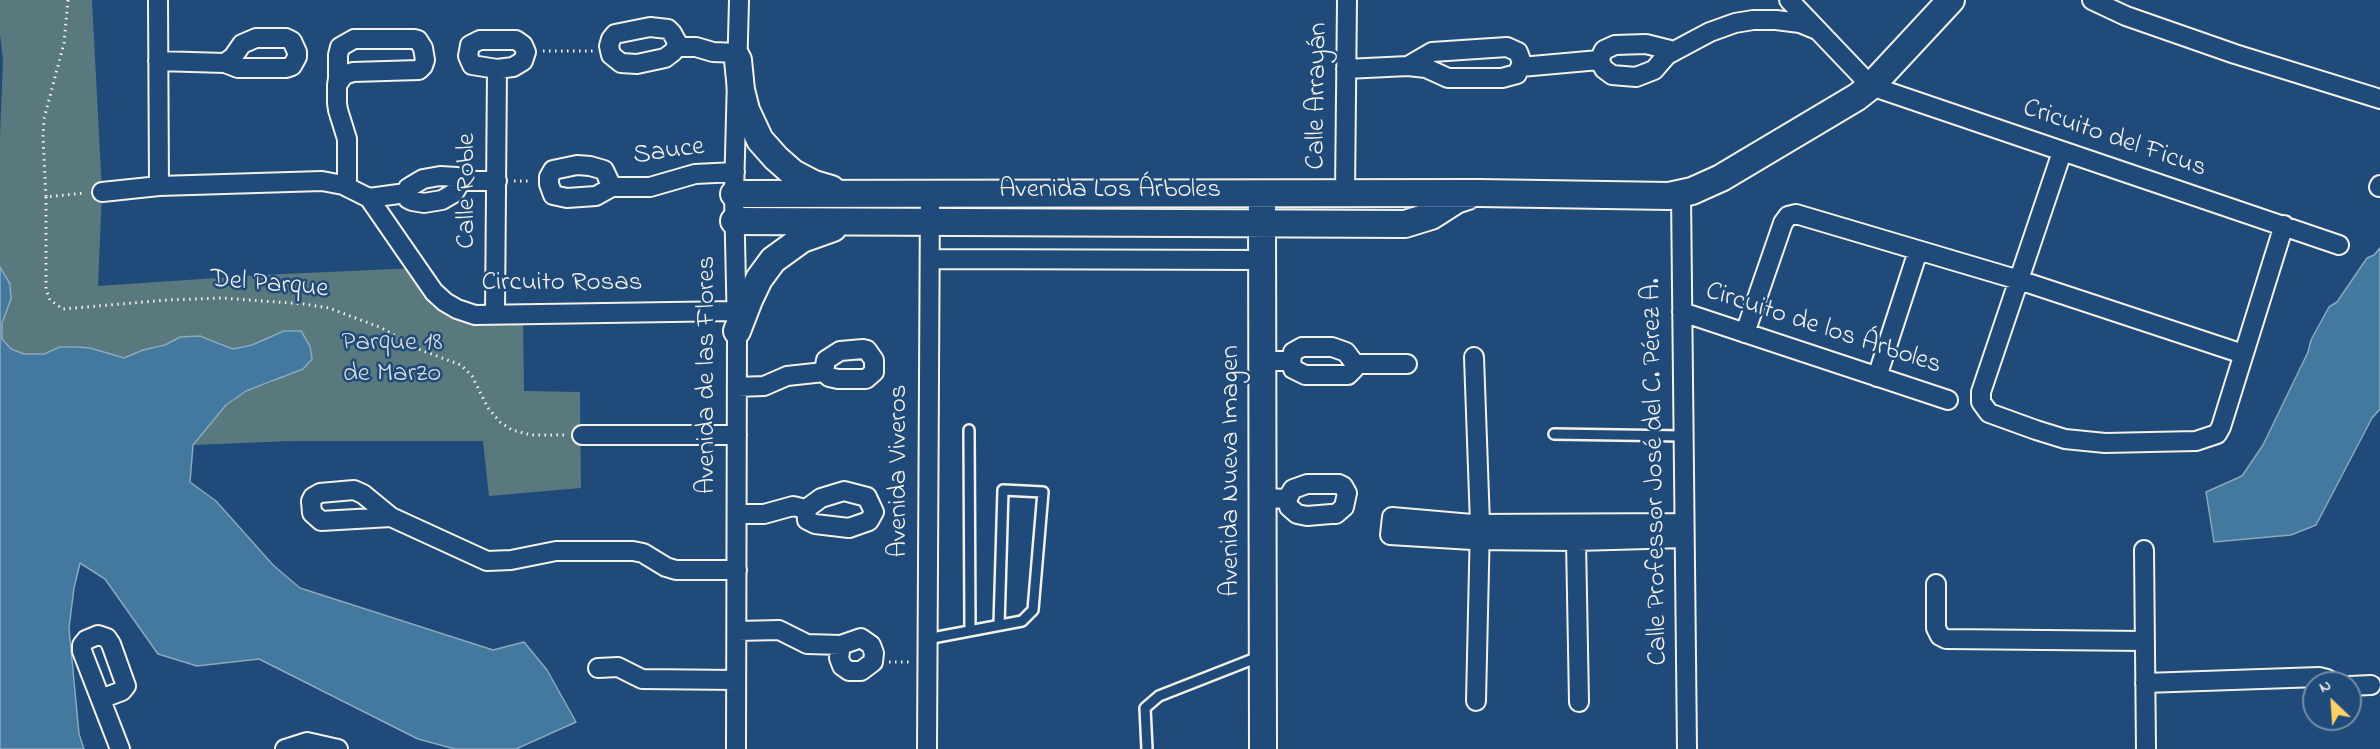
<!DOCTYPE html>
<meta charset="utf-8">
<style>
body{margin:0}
#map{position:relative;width:2380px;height:749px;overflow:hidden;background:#1f4a7a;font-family:"Indie Flower",sans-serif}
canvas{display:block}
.north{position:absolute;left:2302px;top:671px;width:60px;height:60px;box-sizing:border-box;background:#1f4a7a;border:2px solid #748da6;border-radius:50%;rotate:335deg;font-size:16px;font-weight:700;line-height:24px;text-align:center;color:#f4f1e8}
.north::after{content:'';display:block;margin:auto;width:21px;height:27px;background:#ffd166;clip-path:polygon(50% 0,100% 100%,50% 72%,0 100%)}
</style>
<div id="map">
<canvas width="2380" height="749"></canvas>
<div class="north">N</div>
</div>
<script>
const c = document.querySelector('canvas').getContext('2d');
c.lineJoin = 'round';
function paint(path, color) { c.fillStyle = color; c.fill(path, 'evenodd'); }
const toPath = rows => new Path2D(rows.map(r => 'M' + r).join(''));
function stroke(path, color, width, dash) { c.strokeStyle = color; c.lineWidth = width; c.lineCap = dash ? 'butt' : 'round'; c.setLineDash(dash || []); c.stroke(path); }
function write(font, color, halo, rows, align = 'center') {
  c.font = font + ' "Indie Flower",sans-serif'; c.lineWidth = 5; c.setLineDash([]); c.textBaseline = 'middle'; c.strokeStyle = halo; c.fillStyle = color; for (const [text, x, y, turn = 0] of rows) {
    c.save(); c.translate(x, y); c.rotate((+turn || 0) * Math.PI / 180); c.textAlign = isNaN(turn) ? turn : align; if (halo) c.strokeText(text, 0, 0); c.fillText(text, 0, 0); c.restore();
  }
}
const green = toPath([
 [0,0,92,0,102,192,98,286,260,275,417,268,445,302,523,314,524,391,580,392,581,488,489,496,483,441,291,441,193,445,226,405,246,391,273,382,252,345,233,349,221,343,200,336,180,337,164,345,143,350,123,358,90,348,60,347,44,354,24,354,11,349,2,339,2,323,11,299,4,272,0,267,0,136,3,60,0,34]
]);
const water = toPath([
 [2380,248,2380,409,2372,418,2316,525,2291,535,2214,542,2206,492,2242,476,2263,445,2308,352,2311,340,2329,307,2337,302,2367,258,2374,255,2380,248],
 [0,267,10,284,11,299,2,323,2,339,11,349,24,354,44,354,60,347,76,347,90,348,124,358,143,350,165,345,180,337,200,336,233,349,252,345,284,331,301,331,310,346,312,359,303,369,246,391,226,405,193,445,190,482,216,501,273,565,300,588,493,650,524,642,547,670,576,722,516,749,455,749,418,739,259,659,197,666,158,654,105,579,80,563,74,588,69,628,79,734,84,749,0,749,0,267]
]);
const path = toPath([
 [68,0,64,43,44,119,43,137,46,197,84,193],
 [543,51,593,51],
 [514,181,531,181],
 [46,197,46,289,50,300,63,309,167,300,222,298,304,304,329,308,382,328,418,349,461,365,472,376,488,408,500,422,512,430,531,435,566,435],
 [889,662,910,662]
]);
const lane = toPath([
 [969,430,970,631],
 [1554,434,1683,436],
 [927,639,1022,621,1033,610,1043,492,1003,490,999,625],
 [1147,749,1145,708,1159,696,1261,656]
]);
const street = toPath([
 [158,0,159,186],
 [1789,0,1871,86,2339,245],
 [2092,0,2126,16,2235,54,2380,99],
 [678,44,673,52,665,58,637,64,621,63,611,55,609,46,611,39,615,34,650,27,668,29,672,33,678,44,683,47,696,47,713,52,739,53],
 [1674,51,1646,44,1615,45,1604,50,1599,60,1604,69,1612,75,1636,77,1654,70,1667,55,1693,41,1710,32,1735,23,1753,20,1776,20,1800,23,1817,30],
 [158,61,225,63,238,68,286,68,292,66,297,57,297,52,292,41,286,38,256,38,242,44,233,57,225,63],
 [1521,67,1599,60],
 [1346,69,1408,66,1426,68,1448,78,1502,78,1517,74,1522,63,1518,52,1507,47,1432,52,1408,66],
 [337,85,344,75,353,72,419,70,423,66,425,60,423,48,418,40,414,39,354,39,340,47,338,55,338,78,337,85,337,103,338,110,347,139,347,187],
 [2062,152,1981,392,1981,402,1989,413,2036,430,2065,439,2105,443,2196,441,2217,434,2221,427,2284,225],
 [461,181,454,193,442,200,424,203,412,201,408,199,406,193,408,188,423,179,440,176,457,177,461,181,497,181],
 [612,187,596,196,567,198,553,195,549,184,549,177,553,170,577,165,590,166,604,170,612,187,650,187,695,174,735,172],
 [2379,187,2380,185],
 [102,192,159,186,322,181,343,185,369,198,434,292,445,302,457,309,475,315,736,311],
 [1345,193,1347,0],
 [1681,194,1687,749],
 [369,198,406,193],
 [930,259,1262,260],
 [1682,312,1948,400],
 [495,314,497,69,472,65,468,56,470,45,480,40,516,40,523,45,526,52,523,61,513,67,497,69],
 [1745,333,1783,223,1788,216,1796,214,2019,280,2243,354],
 [1474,357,1480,524,1476,701],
 [1262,361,1291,361,1293,352,1302,347,1332,347,1346,352,1355,364,1407,364],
 [1291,361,1293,369,1305,375,1348,375,1354,369,1355,364],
 [1877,377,1918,251],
 [737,387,764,386,787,376,824,372,829,377,838,379,866,379,874,372,874,360,867,350,863,349,840,351,826,360,824,372],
 [582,435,737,435],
 [1264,498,1287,499,1293,489,1307,484,1339,484,1343,486,1347,493,1344,507,1336,514,1331,514,1307,516,1297,514,1289,507,1287,499],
 [737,514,764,514,793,506,806,509,807,520,815,524,849,528,869,521,874,512,867,497,844,491,821,498,806,509],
 [391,517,321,521,312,513,311,501,313,497,320,493,354,490,363,494,391,517,487,561,511,560,556,551,633,551,643,553,666,567,676,570,737,570],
 [1684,523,1472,524,1392,517,1390,535,1472,540,1576,541,1684,538],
 [1576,541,1579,702],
 [2144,550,2146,749],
 [1936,584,1936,628,1940,636,1946,639,2145,641],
 [737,631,779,630,807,644,841,645,861,638,871,645,874,653,873,662,861,671,849,671,842,666,839,658,841,645],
 [598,668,618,667,642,679,736,680],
 [2145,683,2319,677,2327,679,2334,683],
 [2350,686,2371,685],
 [103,703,106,697,122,691,126,686,111,644,107,638,98,635,86,640,82,645,82,651,120,749],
 [285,749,307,742,338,749],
 [736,749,737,331,734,194,739,0],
 [927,749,930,194]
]);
const secondary = toPath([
 [738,60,741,90,746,110,760,140,776,158,793,173,814,184,831,189],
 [734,194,1479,193,1669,196,1692,191,1721,178,1857,97,1871,86,1951,0],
 [1262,206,1263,749],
 [734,221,1405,224,1431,216,1456,200,1468,196],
 [737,331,749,300,759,279,773,260,802,239,833,228]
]);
const streetNames = [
 ["Calle Arrayán",1319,96,-89],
 ["Cricuito del Ficus",2114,140,19],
 ["Sauce",669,153,-8],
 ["Calle Roble",469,191,-90],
 ["Avenida Los Árboles",1110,192],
 ["Circuito Rosas",562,285],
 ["Del Parque",269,286,5],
 ["Circuito de los Árboles",1823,330,18],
 ["Avenida de las Flores",709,375,-90],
 ["Avenida Viveros",901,471,-90],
 ["Avenida Nueva Imagen",1233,471,-90],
 ["Calle Professor José del C. Pérez A.",1657,472,-91]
];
const parkNames = [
 ["Parque 18",392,345],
 ["de Marzo",392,376]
];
paint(green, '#59797e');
paint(water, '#43799f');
stroke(water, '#8aa9bc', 1.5);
stroke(lane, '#f4f1e8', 14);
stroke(street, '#f4f1e8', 22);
stroke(secondary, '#f4f1e8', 30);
stroke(path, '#f4f1e8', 3, [1.5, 4.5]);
stroke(lane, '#1f4a7a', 9);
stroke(street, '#1f4a7a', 18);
stroke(secondary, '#1f4a7a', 26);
write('27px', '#f4f1e8', '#1f4a7a', streetNames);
write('27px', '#dddfd8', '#1f4a7a', parkNames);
</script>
